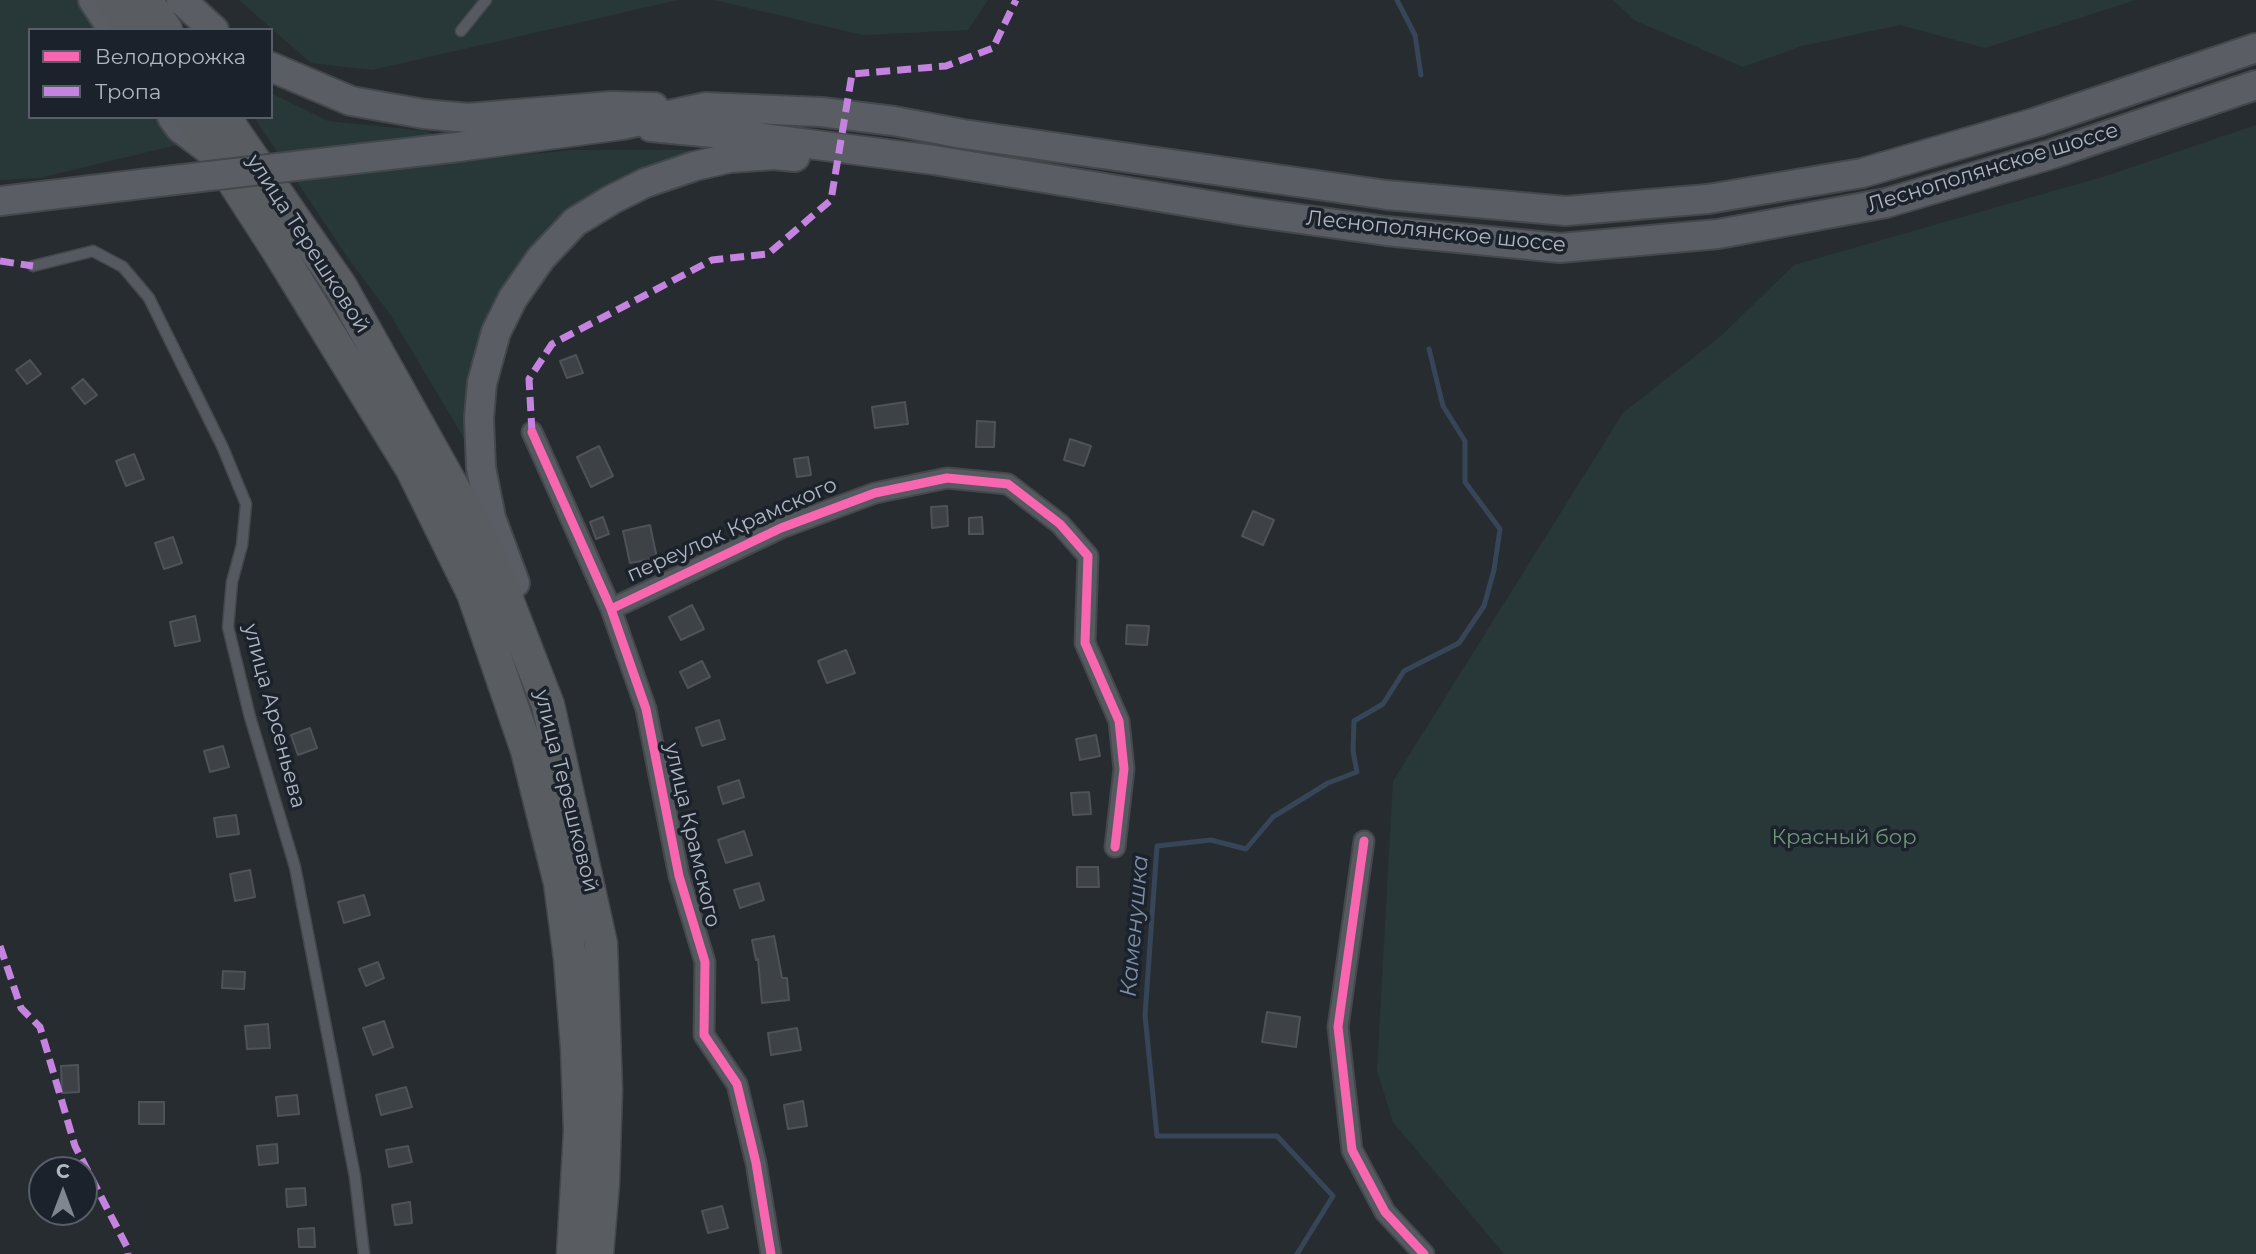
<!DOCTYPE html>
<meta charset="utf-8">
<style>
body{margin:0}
#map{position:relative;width:2256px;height:1254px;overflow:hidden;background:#272c31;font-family:Montserrat,sans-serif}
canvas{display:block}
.legend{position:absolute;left:28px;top:28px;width:245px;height:91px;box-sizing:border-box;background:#1b222b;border:2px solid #575e68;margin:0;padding:9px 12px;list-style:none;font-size:21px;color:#b0b7c3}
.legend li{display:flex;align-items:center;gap:14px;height:35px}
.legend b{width:35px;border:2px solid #575e68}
.north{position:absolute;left:28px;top:1156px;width:70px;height:70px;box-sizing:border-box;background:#1b222b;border:2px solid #575e68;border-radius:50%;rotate:0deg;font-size:19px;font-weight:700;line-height:28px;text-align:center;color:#b0b7c3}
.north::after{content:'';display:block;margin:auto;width:24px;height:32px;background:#808690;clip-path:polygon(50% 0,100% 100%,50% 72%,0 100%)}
</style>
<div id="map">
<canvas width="2256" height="1254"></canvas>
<ul class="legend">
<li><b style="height:9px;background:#f766af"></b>Велодорожка</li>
<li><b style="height:9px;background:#c483df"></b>Тропа</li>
</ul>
<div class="north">С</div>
</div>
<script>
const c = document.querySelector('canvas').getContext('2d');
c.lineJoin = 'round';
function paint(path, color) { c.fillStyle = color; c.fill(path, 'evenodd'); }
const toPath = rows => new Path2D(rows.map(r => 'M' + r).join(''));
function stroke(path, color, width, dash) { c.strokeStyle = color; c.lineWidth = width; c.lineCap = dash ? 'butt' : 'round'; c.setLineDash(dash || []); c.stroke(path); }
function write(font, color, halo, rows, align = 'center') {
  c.font = font + ' Montserrat,sans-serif'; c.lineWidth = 7; c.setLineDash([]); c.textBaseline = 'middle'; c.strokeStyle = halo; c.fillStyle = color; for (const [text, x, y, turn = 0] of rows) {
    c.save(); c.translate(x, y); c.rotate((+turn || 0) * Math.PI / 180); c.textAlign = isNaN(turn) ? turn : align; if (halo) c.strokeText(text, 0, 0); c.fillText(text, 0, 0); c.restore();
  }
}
const green = toPath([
 [0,0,79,0,100,30,30,30,30,117,158,117,177,145,39,178,0,180],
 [239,0,678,0,372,70,311,63],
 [714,0,988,0,968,30,863,35],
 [1613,0,2136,0,1985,48,1900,25,1802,46,1743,67,1634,20],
 [271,93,328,121,426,131,458,147,461,161,572,150,711,150,544,239,516,269,490,307,474,355,466,394,465,440,390,314,350,261,254,117,271,117],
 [2256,125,2256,1254,1504,1254,1393,1122,1377,1070,1393,781,1623,413,1722,335,1794,265,2106,176]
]);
const stream = toPath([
 [1397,0,1415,35,1421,75],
 [1297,1254,1333,1196,1277,1136,1157,1136,1145,1015,1157,846,1211,840,1246,849,1273,817,1328,783,1357,772,1353,751,1354,721,1383,704,1404,671,1459,643,1484,606,1494,570,1500,529,1465,482,1465,441,1443,406,1429,349]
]);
const building = toPath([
 [576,355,583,373,567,378,560,361,576,355],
 [30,360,41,374,27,384,16,370,30,360],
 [83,379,97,395,85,404,72,388,83,379],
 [905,402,908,424,875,428,872,407,905,402],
 [977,421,995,422,994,447,976,447,977,421],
 [1070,439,1091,446,1084,466,1064,460,1070,439],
 [599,446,613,476,591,487,577,457,599,446],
 [134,454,144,479,126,486,116,461,134,454],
 [808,457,811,475,797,477,794,459,808,457],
 [947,506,948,526,932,528,931,507,947,506],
 [1253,511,1274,520,1263,545,1242,536,1253,511],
 [603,517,609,534,596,539,590,522,603,517],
 [982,517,983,534,969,534,969,518,982,517],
 [650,525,657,558,630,563,623,531,650,525],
 [173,537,182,563,164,569,155,543,173,537],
 [692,605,704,629,681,640,669,617,692,605],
 [195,616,200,641,175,646,170,622,195,616],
 [1127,625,1149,626,1147,645,1126,644,1127,625],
 [846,650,855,673,827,683,818,661,846,650],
 [702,661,710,677,688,688,680,672,702,661],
 [719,720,725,739,702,746,696,728,719,720],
 [310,728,317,748,298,755,291,735,310,728],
 [1096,735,1100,756,1080,760,1076,739,1096,735],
 [223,746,229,767,210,772,204,751,223,746],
 [739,780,744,797,723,804,718,787,739,780],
 [1089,792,1091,814,1073,815,1071,793,1089,792],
 [236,815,239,834,217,837,214,818,236,815],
 [744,831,752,855,726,863,718,840,744,831],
 [1077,867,1098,867,1099,887,1077,887,1077,867],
 [250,870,255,897,235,901,230,874,250,870],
 [759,883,764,900,740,908,734,890,759,883],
 [364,895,370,915,344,923,338,902,364,895],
 [774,936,782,978,787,978,789,1000,762,1003,758,959,756,960,752,940,774,936],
 [378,962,384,978,366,986,359,969,378,962],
 [223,971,245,972,244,989,222,988,223,971],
 [1267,1012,1300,1017,1296,1047,1262,1042,1267,1012],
 [384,1021,393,1047,373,1055,363,1028,384,1021],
 [268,1024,270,1048,247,1049,245,1026,268,1024],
 [797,1028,801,1050,771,1055,768,1033,797,1028],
 [78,1065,79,1092,62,1093,61,1066,78,1065],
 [406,1087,412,1107,381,1115,376,1095,406,1087],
 [297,1095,299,1114,278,1116,276,1097,297,1095],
 [803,1101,807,1126,788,1129,784,1105,803,1101],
 [139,1102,164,1102,164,1124,139,1124,139,1102],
 [277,1144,278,1163,259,1165,257,1146,277,1144],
 [408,1146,412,1162,389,1167,386,1150,408,1146],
 [305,1188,306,1205,287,1207,286,1189,305,1188],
 [410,1202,412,1223,395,1225,392,1205,410,1202],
 [722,1206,728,1228,708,1233,702,1211,722,1206],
 [314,1228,315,1247,299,1247,298,1229,314,1228]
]);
const service = toPath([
 [461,31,486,0],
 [33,266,93,251,123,267,149,298,223,448,246,504,242,545,232,582,228,627,250,717,295,867,355,1177,364,1254]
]);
const minor = toPath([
 [532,432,611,609,646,709,679,876,705,962,704,1035,737,1084,756,1163,771,1254],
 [611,609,781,528,875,493,947,478,1008,484,1060,524,1088,556,1085,643,1119,721,1124,769,1115,847],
 [1364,841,1338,1027,1352,1150,1385,1212,1424,1254]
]);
const secondary = toPath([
 [93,0,113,30],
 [181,0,214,30],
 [271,67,351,101,424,114,468,118,611,106,654,107],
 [172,117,180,128,212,152],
 [651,127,754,137,934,160,1251,212,1386,231,1560,248,1718,234,1886,203,2052,154,2256,85],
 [458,147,622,125,706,107,821,112,894,121,963,134,1387,195,1566,211,1708,199,1862,173,2037,122,2256,48],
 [0,201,149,183],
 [515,583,491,518,481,468,479,418,482,383,496,332,513,298,541,258,575,222,611,200,645,183,695,166,730,158,774,155,795,157]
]);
const primary = toPath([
 [112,0,132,30],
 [146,0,166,30],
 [192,117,279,252,412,469,473,593,527,750,560,883,570,958,577,1048,580,1131,573,1254],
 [224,117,341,287,465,509,496,571,548,705,601,944,606,1090,603,1183,597,1254]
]);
const secondaryBridge = toPath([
 [149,183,458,147]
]);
const quiet = toPath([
 [0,261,33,266],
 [532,432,529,379,552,344,712,260,768,254,831,200,852,74,946,66,993,48,1016,0],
 [0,946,21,1008,40,1027,75,1146,127,1247,128,1254]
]);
const cycleway = toPath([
 [532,432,611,609,646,709,679,876,705,962,704,1035,737,1084,756,1163,771,1254],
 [611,609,781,528,875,493,947,478,1008,484,1060,524,1088,556,1085,643,1119,721,1124,769,1115,847],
 [1364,841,1338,1027,1352,1150,1385,1212,1424,1254]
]);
const streetNames = [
 ["Леснополянское шоссе",1993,168,-17],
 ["Леснополянское шоссе",1436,232,6],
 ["улица Терешковой",308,244,57],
 ["переулок Крамского",732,530,-24],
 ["улица Арсеньева",274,716,75],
 ["улица Терешковой",566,791,76],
 ["улица Крамского",692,835,77]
];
const parkNames = [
 ["Красный бор",1844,838]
];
const waterNames = [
 ["Каменушка",1135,926,-85]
];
paint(green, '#283839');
stroke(stream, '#374559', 5);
paint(building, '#3e4146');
stroke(building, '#4e5359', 2);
stroke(service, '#44484c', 13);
stroke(minor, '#44484c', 23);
stroke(secondary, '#44484c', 32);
stroke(primary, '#44484e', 35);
stroke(service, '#565a60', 10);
stroke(minor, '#565a60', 19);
stroke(secondary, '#5a5e64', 28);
stroke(primary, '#595d61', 32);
stroke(secondaryBridge, '#44484c', 32, []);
stroke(secondaryBridge, '#5a5e64', 28);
stroke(quiet, '#c483df', 7, [14, 7]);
stroke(cycleway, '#f766af', 9);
write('21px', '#b0b7c3', '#1b222b', streetNames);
write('21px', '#71967a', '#1b222b', parkNames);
write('italic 23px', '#7c8ea8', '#1b222b', waterNames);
</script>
